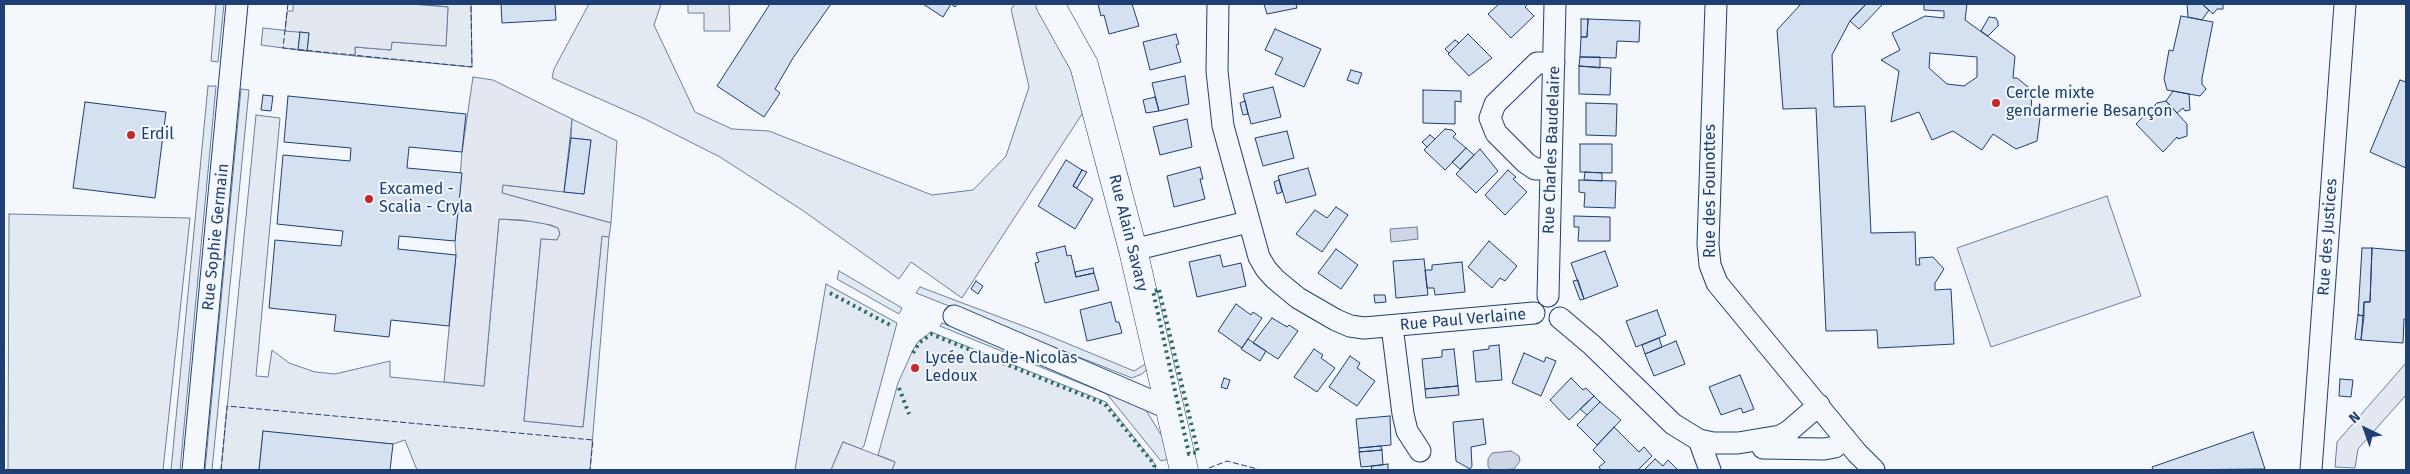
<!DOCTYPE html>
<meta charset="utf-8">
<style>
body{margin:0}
#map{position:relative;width:2410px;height:474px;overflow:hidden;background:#f4f7fb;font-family:"Fira Sans",sans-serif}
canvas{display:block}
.frame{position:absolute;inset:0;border:5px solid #1d3f73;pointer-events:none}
.north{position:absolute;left:2340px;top:404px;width:50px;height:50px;-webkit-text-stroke:4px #f4f7fb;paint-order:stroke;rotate:318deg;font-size:14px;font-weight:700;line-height:20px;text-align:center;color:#1d3f73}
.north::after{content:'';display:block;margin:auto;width:18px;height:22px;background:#1d3f73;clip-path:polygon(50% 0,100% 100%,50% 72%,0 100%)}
</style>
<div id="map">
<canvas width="2410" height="474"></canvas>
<div class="frame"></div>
<div class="north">N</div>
</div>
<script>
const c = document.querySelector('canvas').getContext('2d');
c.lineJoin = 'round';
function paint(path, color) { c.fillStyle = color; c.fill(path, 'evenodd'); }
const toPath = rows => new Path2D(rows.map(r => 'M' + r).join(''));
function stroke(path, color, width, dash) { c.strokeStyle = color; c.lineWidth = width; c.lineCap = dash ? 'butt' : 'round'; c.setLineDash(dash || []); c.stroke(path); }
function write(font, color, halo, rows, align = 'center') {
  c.font = font + ' "Fira Sans",sans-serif'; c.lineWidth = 4; c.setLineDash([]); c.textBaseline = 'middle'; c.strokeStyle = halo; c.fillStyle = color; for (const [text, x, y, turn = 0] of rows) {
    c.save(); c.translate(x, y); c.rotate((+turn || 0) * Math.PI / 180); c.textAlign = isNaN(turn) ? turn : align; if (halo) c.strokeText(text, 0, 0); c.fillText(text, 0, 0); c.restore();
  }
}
const green = toPath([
 [216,4,224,4,218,62,211,61,216,4],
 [420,4,471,4,472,67,355,56,355,47,391,50,392,42,446,46,448,7,420,4],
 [589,4,661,4,654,25,695,112,732,129,769,131,932,195,973,190,1006,156,1029,87,1011,9,1015,4,1040,4,1066,54,1084,111,962,298,911,262,899,279,802,210,720,157,643,118,552,78,554,69,589,4],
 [263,28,300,32,298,50,261,45,263,28],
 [208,86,216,86,180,470,171,470,208,86],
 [241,89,249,90,212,470,205,470,241,89],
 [256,115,280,118,256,376,268,377,272,350,289,363,315,372,335,374,390,361,390,377,484,386,499,219,540,222,558,228,560,234,557,240,541,239,524,421,583,427,602,235,609,237,590,470,417,470,405,440,393,444,263,432,259,470,221,470,256,115],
 [572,119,617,141,611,223,502,193,503,185,584,194,591,140,571,138,572,119],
 [2107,196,2141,296,1991,347,1957,248,2107,196],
 [9,214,190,218,163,470,8,470,9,214],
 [839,271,902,308,899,314,837,279,839,271],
 [826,284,897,323,864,446,861,449,843,442,831,470,795,470,826,284],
 [920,287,1042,333,1134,371,1147,363,1147,369,1142,374,1132,378,916,293,920,287],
 [942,323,1131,396,1146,410,1163,438,1169,459,1161,461,1107,394,940,326,942,323],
 [931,332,1106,402,1155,464,1156,470,892,470,895,462,878,455,898,383,912,352,918,342,931,332]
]);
const parking = toPath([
 [293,4,411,4,448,7,446,46,392,42,391,50,355,47,355,56,307,51,309,33,285,31,287,11,293,11,293,4],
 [688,4,729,4,730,31,704,31,704,13,688,13,688,4],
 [473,77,493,80,572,119,564,192,503,185,502,193,611,223,609,237,602,236,583,427,524,421,541,239,557,240,560,234,558,228,551,225,522,220,499,219,484,386,444,382,456,255,455,241,462,152,473,77],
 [2406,363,2406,395,2358,449,2355,468,2335,467,2337,442,2406,363],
 [843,442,895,462,892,470,831,470,843,442]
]);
const water = toPath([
 [1417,227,1418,239,1391,242,1390,229,1417,227],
 [1511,451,1519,456,1520,461,1514,469,1492,470,1488,467,1488,459,1492,453,1511,451]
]);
const building = toPath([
 [501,4,555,4,556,20,502,23,501,4],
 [770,4,831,4,793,58,775,89,780,93,764,117,717,86,770,4],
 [923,4,957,4,955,7,951,4,943,17,923,4],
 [1098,4,1132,4,1139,26,1109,34,1104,15,1101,16,1098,4],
 [1264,4,1296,4,1297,8,1267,14,1264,4],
 [1499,4,1528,4,1525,7,1534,16,1511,38,1488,14,1499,4],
 [1801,4,1866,4,1850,21,1832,55,1834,107,1865,106,1871,233,1915,232,1916,265,1920,265,1919,258,1933,257,1944,269,1935,283,1935,290,1951,289,1954,344,1878,348,1877,330,1826,331,1816,108,1783,109,1777,30,1801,4],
 [1866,4,1883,4,1859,29,1850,21,1866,4],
 [1924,4,1967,4,1965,20,2015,56,2013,78,2017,78,2032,90,2031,113,2040,118,2037,141,2016,149,1993,134,1982,150,1953,131,1932,140,1919,112,1891,122,1899,71,1881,60,1900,50,1892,33,1925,16,1944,18,1944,11,1924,10,1924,4],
 [1930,53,1977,57,1977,77,1964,86,1947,84,1929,68,1930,53],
 [2187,4,2202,4,2209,10,2202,20,2188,17,2187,4],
 [2202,4,2223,4,2223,9,2217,9,2213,14,2202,4],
 [2181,16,2213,22,2202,78,2202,84,2206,89,2200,96,2167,90,2164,79,2169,50,2173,51,2181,16],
 [1989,17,1996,18,1998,22,1998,26,1988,36,1981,31,1989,17],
 [1581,19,1588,19,1587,37,1581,37,1581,19],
 [1588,19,1640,21,1639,42,1617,41,1616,58,1580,57,1581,37,1587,37,1588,19],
 [1275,29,1321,49,1304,87,1275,74,1283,58,1265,50,1275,29],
 [300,32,309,33,307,51,298,50,300,32],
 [1176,34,1179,44,1176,45,1181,62,1150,70,1143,42,1176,34],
 [1468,34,1492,58,1469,76,1448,54,1468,34],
 [1455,40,1459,43,1449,53,1445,49,1455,40],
 [1580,57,1600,57,1600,68,1579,66,1580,57],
 [1579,66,1611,68,1610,95,1579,94,1579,66],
 [1351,70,1362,73,1358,84,1347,80,1351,70],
 [1185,76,1189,104,1159,111,1152,83,1185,76],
 [2400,80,2406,82,2406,168,2370,152,2400,80],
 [1273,87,1281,117,1251,124,1243,94,1273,87],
 [1423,90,1461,91,1461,102,1455,101,1455,124,1423,123,1423,90],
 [2173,91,2189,94,2190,110,2185,111,2183,108,2177,113,2166,101,2173,91],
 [263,95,273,96,271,111,261,110,263,95],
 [288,96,466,114,462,152,409,147,407,168,462,173,455,241,399,236,398,249,456,255,449,326,391,320,389,337,334,331,336,315,269,308,275,240,341,246,343,231,277,224,283,155,350,161,351,148,284,142,288,96],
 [1155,97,1159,111,1146,113,1143,100,1155,97],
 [1245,101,1248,114,1243,115,1240,103,1245,101],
 [2166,101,2187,124,2187,136,2178,139,2177,137,2163,152,2136,124,2157,103,2166,101],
 [85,102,166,112,155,198,73,188,85,102],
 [1586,103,1617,104,1616,136,1586,135,1586,103],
 [1187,119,1192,147,1160,155,1153,127,1187,119],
 [1445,129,1452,130,1456,134,1453,137,1466,148,1445,170,1424,150,1445,129],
 [1287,131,1294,158,1263,166,1255,138,1287,131],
 [1430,135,1435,139,1427,147,1422,142,1430,135],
 [571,138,591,140,584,194,564,192,571,138],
 [1580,144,1612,144,1612,173,1580,172,1580,144],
 [1466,148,1474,155,1460,169,1452,162,1466,148],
 [1480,149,1498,171,1476,193,1456,174,1480,149],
 [1066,160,1082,170,1073,186,1093,199,1075,229,1038,206,1066,160],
 [1200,167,1203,179,1200,179,1205,199,1174,207,1167,176,1200,167],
 [1308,168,1316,195,1286,203,1278,176,1308,168],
 [1082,170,1087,172,1077,188,1073,186,1082,170],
 [1508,170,1516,177,1513,179,1527,192,1505,215,1485,195,1508,170],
 [1585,172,1602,173,1602,181,1584,180,1585,172],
 [1279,180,1282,192,1277,194,1274,182,1279,180],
 [1579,180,1616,181,1615,208,1584,207,1585,193,1579,192,1579,180],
 [1336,207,1348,215,1322,252,1296,234,1315,210,1327,218,1336,207],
 [1574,216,1610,217,1610,241,1578,241,1579,227,1574,227,1574,216],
 [1489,241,1517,266,1505,281,1500,278,1492,288,1468,267,1489,241],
 [1065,246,1067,256,1071,255,1076,277,1094,273,1099,290,1045,303,1035,263,1039,262,1036,253,1065,246],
 [2362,248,2372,248,2370,302,2364,302,2364,316,2358,315,2362,248],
 [2372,248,2406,251,2406,319,2404,319,2403,343,2361,340,2364,302,2370,302,2372,248],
 [1336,249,1358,265,1341,289,1318,273,1336,249],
 [1605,251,1618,286,1584,299,1571,263,1605,251],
 [1220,255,1223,267,1241,263,1246,286,1197,297,1189,262,1220,255],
 [1424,259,1428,295,1396,298,1393,261,1424,259],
 [1462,262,1465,292,1435,295,1434,288,1427,288,1425,270,1432,270,1432,265,1462,262],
 [1093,268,1094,273,1076,277,1075,272,1093,268],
 [1578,280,1584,299,1580,300,1573,281,1578,280],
 [976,281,983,286,978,294,971,289,976,281],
 [1374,295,1385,295,1386,302,1375,303,1374,295],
 [1111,302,1116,322,1119,322,1122,333,1087,341,1080,310,1111,302],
 [1236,304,1251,315,1253,312,1262,318,1242,348,1218,331,1236,304],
 [1657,310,1666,335,1636,347,1626,321,1657,310],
 [2358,315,2364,316,2361,340,2355,339,2358,315],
 [1272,318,1287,327,1289,325,1298,331,1278,359,1253,343,1272,318],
 [1659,338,1662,347,1645,354,1642,345,1659,338],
 [1248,339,1266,351,1260,361,1241,349,1248,339],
 [1676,341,1685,364,1654,376,1645,354,1676,341],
 [1499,345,1502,380,1476,382,1473,351,1489,349,1489,346,1499,345],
 [1314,349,1323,355,1321,358,1335,368,1317,392,1294,377,1314,349],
 [1454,349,1458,386,1425,389,1422,359,1442,357,1442,350,1454,349],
 [1524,353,1544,362,1546,357,1556,361,1541,396,1512,383,1524,353],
 [1350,356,1360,363,1357,368,1375,381,1357,406,1329,387,1350,356],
 [1740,375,1754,409,1743,413,1741,408,1721,415,1709,387,1740,375],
 [1224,378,1230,380,1227,389,1221,387,1224,378],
 [1571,378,1583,390,1586,388,1594,396,1569,420,1550,400,1571,378],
 [2340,379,2353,380,2351,397,2339,396,2340,379],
 [1458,386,1459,395,1426,398,1425,389,1458,386],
 [1594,396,1600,402,1587,415,1580,409,1594,396],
 [1600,402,1621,420,1597,445,1577,425,1600,402],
 [1390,416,1391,445,1359,448,1356,419,1390,416],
 [1483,419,1486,444,1471,447,1472,466,1470,469,1456,461,1453,422,1483,419],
 [1614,427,1639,452,1644,447,1652,456,1638,470,1601,470,1599,467,1605,462,1593,450,1614,427],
 [263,431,393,444,390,470,259,470,263,431],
 [2253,432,2265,469,2153,470,2152,467,2253,432],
 [1381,446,1382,450,1359,452,1359,448,1381,446],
 [1382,450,1383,465,1361,467,1359,452,1382,450],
 [1655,459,1663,466,1668,460,1678,470,1644,470,1655,459],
 [1388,464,1388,470,1372,470,1371,466,1388,464]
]);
const street = toPath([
 [1218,4,1217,71,1223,126,1259,257,1266,269,1275,279,1298,298,1336,320,1350,326,1364,328,1534,313],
 [1716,4,1708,244,1710,265,1717,283,1857,453,1874,470],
 [1550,169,1535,169,1526,163,1496,133,1490,118,1495,104,1537,63,1554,63],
 [1133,250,1248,222],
 [1548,296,1555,4],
 [954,316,1170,409],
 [1560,318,1592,345,1673,424,1699,440,1713,443,1738,443,1780,436,1789,431,1819,405],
 [1392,326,1403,414,1407,431,1420,451],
 [1699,440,1710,470],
 [1763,448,1824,449,1835,447,1845,438],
 [193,470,237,4],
 [2311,470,2345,4]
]);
const secondary = toPath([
 [1050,4,1084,65,1133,250,1184,470]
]);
const hedge = toPath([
 [1159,290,1198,452,1189,454,1153,291,1159,290],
 [830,293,890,325],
 [913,353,919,343,931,334,1105,404,1154,464,1155,470],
 [899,388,909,414]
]);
const fence = toPath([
 [288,4,283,48,472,67,471,4],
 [1209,468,1227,461,1261,470],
 [221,470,227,406,593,440,590,470]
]);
const markers = [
 [1996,103,5,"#c62828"],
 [131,135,5,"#c62828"],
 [369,199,5,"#c62828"],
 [915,368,5,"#c62828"]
];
const poiNames = [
 ["Cercle mixte",2006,94],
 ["gendarmerie Besançon",2006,112],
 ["Erdil",141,135],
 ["Excamed -",379,190],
 ["Scalia - Cryla",379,208],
 ["Lycée Claude-Nicolas",925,359],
 ["Ledoux",925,377]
];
const streetNames = [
 ["Rue Charles Baudelaire",1552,150,-88],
 ["Rue des Founottes",1711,191,-90],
 ["Rue Alain Savary",1128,233,76],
 ["Rue Sophie Germain",216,237,-84],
 ["Rue des Justices",2328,237,-86],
 ["Rue Paul Verlaine",1463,320,-5]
];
paint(green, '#e3e9f0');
stroke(green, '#687fa3', 1);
paint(parking, '#e3e8f0');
stroke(parking, '#687fa3', 1);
paint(water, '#cfd7e4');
stroke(water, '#687fa3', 1);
paint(building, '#d5e0f0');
stroke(building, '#1d3f73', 1);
stroke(street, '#1d3f73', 23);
stroke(secondary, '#1d3f73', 29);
stroke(street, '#f4f7fb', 21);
stroke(secondary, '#f4f7fb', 28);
stroke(hedge, '#2c6c60', 4, [2.5, 4]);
stroke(fence, '#1d3f73', 1, [6, 2.5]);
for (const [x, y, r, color] of markers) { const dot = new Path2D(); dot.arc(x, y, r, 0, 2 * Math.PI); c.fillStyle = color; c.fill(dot); stroke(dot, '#f4f7fb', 2); }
write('16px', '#1d3f73', '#f4f7fb', poiNames, 'left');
write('16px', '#1d3f73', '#f4f7fb', streetNames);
</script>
